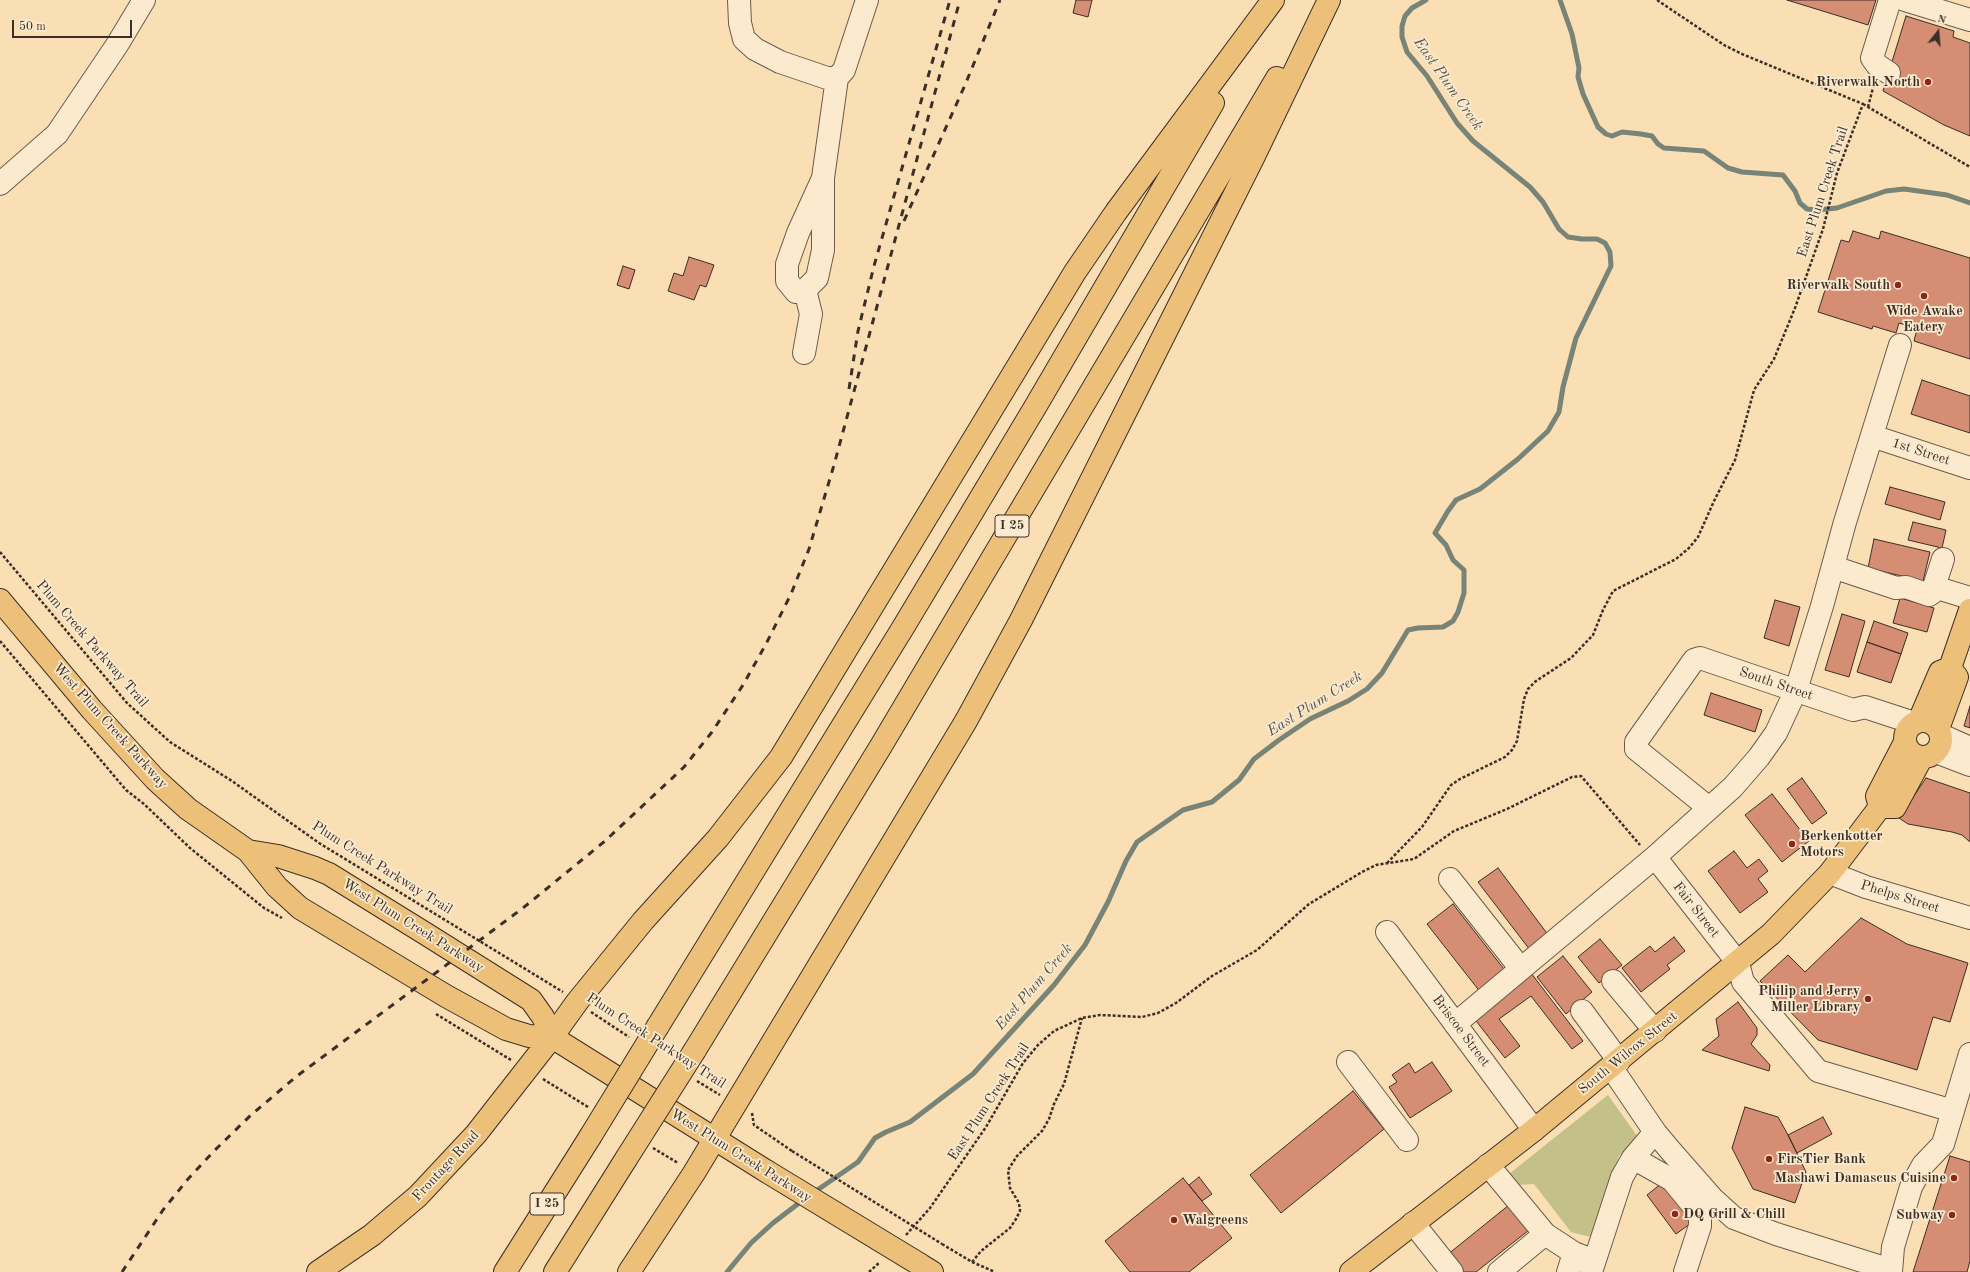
<!DOCTYPE html>
<style>
body{margin:0}
#map{position:relative;width:1970px;height:1272px;overflow:hidden;background:#fadfb5;font-family:"Old Standard TT",serif}
canvas{display:block}
.north{position:absolute;left:1918px;top:12px;width:40px;height:40px;-webkit-text-stroke:3px #fceacf;paint-order:stroke;rotate:17deg;font-size:11px;font-weight:700;line-height:16px;text-align:center;color:#3c2f28}
.north::after{content:'';display:block;margin:auto;width:14px;height:18px;background:#3c2f28;clip-path:polygon(50% 0,100% 100%,50% 72%,0 100%)}
.scale{position:absolute;left:12px;top:20px;width:120px;height:18px;box-sizing:border-box;border:2px solid #3c2f28;border-top:0;padding-left:5px;font-size:12px;line-height:14px;white-space:nowrap;color:#3c2f28;-webkit-text-stroke:3px #fceacf;paint-order:stroke}
</style>
<div id="map">
<canvas width="1970" height="1272"></canvas>
<div class="north">N</div>
<div class="scale">50 m</div>
</div>
<script>
const c = document.querySelector('canvas').getContext('2d');
c.lineJoin = 'round';
function paint(path, color) { c.fillStyle = color; c.fill(path, 'evenodd'); }
const toPath = rows => new Path2D(rows.map(r => 'M' + r).join(''));
function stroke(path, color, width, dash) { c.strokeStyle = color; c.lineWidth = width; c.lineCap = dash ? 'butt' : 'round'; c.setLineDash(dash || []); c.stroke(path); }
function write(font, color, halo, rows, align = 'center') {
  c.font = font + ' "Old Standard TT",serif'; c.lineWidth = 3.5; c.setLineDash([]); c.textBaseline = 'middle'; c.strokeStyle = halo; c.fillStyle = color; for (const [text, x, y, turn = 0] of rows) {
    c.save(); c.translate(x, y); c.rotate((+turn || 0) * Math.PI / 180); c.textAlign = isNaN(turn) ? turn : align; if (halo) c.strokeText(text, 0, 0); c.fillText(text, 0, 0); c.restore();
  }
}
const green = toPath([
 [1608,1095,1640,1140,1619,1156,1591,1237,1571,1232,1534,1184,1518,1185,1509,1174]
]);
const stream = toPath([
 [1560,0,1572,34,1579,68,1578,77,1583,94,1598,127,1606,134,1612,136,1622,132,1641,134,1652,136,1658,144,1664,148,1704,151,1728,168,1742,172,1783,175,1795,191,1800,203,1807,209,1817,210,1837,208,1886,191,1904,189,1947,195,1970,203],
 [813,1193,858,1162,875,1138,886,1132,910,1122,973,1074,1054,985,1085,945,1108,902,1126,861,1137,842,1183,810,1212,802,1239,780,1254,759,1279,740,1310,719,1348,701,1367,689,1382,673,1408,630,1418,628,1443,627,1453,621,1458,612,1464,593,1464,570,1453,560,1446,545,1435,533,1448,511,1456,500,1480,489,1518,459,1548,431,1559,412,1563,387,1576,338,1611,266,1610,252,1605,243,1597,239,1582,239,1568,237,1559,229,1543,202,1530,187,1473,141,1457,123,1427,76,1407,52,1402,37,1402,26,1405,16,1412,8,1426,0],
 [727,1272,751,1243,773,1223,803,1200]
]);
const building = toPath([
 [1076,0,1092,0,1088,17,1073,13,1076,0],
 [1787,0,1876,0,1868,25,1787,0],
 [1906,16,1954,31,1953,37,1970,43,1970,136,1944,125,1883,91,1906,16],
 [1853,231,1879,239,1881,231,1970,258,1970,359,1914,341,1917,329,1899,323,1896,333,1873,326,1872,329,1818,312,1841,240,1849,242,1853,231],
 [689,257,714,265,706,287,700,285,694,300,668,291,674,273,683,276,689,257],
 [623,266,635,270,629,289,617,285,623,266],
 [1922,380,1970,396,1970,433,1911,414,1922,380],
 [1890,487,1945,502,1940,520,1885,504,1890,487],
 [1913,522,1946,530,1942,548,1908,540,1913,522],
 [1874,539,1930,552,1923,581,1868,568,1874,539],
 [1900,598,1934,608,1927,632,1893,623,1900,598],
 [1775,600,1800,607,1789,646,1764,638,1775,600],
 [1842,614,1865,621,1849,677,1825,670,1842,614],
 [1874,621,1908,633,1901,654,1867,642,1874,621],
 [1867,642,1901,654,1891,683,1857,672,1867,642],
 [1711,693,1762,710,1755,732,1704,715,1711,693],
 [1970,706,1970,728,1964,726,1970,706],
 [1802,778,1827,813,1812,824,1787,789,1802,778],
 [1926,778,1970,793,1970,842,1962,835,1952,832,1908,824,1899,818,1926,778],
 [1772,794,1809,841,1782,862,1745,815,1772,794],
 [1734,851,1747,868,1759,859,1768,871,1758,879,1768,892,1740,913,1708,871,1734,851],
 [1498,868,1549,936,1530,950,1478,882,1498,868],
 [1453,904,1507,973,1481,993,1427,924,1453,904],
 [1861,918,1907,944,1968,963,1950,1022,1933,1017,1917,1070,1818,1040,1760,981,1788,955,1805,972,1861,918],
 [1674,937,1685,951,1667,965,1670,969,1641,992,1622,968,1650,946,1655,952,1674,937],
 [1600,939,1622,965,1599,983,1578,957,1600,939],
 [1563,956,1592,992,1566,1014,1537,977,1563,956],
 [1531,973,1583,1041,1572,1049,1531,996,1499,1019,1520,1046,1505,1058,1473,1017,1531,973],
 [1738,1002,1757,1028,1757,1035,1751,1044,1770,1065,1769,1071,1702,1050,1719,1036,1716,1019,1738,1002],
 [1432,1062,1452,1091,1410,1118,1389,1087,1397,1082,1392,1075,1409,1063,1415,1073,1432,1062],
 [1353,1091,1384,1129,1281,1213,1250,1175,1353,1091],
 [1745,1107,1778,1117,1788,1135,1806,1172,1795,1203,1753,1189,1732,1148,1745,1107],
 [1823,1117,1832,1134,1797,1153,1788,1135,1823,1117],
 [1950,1156,1970,1162,1970,1261,1967,1272,1913,1272,1950,1156],
 [1199,1177,1212,1194,1202,1201,1189,1185,1199,1177],
 [1183,1178,1232,1238,1189,1272,1130,1272,1105,1241,1183,1178],
 [1662,1183,1694,1221,1676,1234,1647,1195,1662,1183],
 [1509,1205,1529,1230,1476,1272,1460,1272,1447,1255,1509,1205]
]);
const path = toPath([
 [1863,104,1970,167],
 [1868,107,1874,84],
 [0,552,127,703,170,742,232,781,319,843,563,992],
 [0,641,126,790,144,804,190,848,264,908,282,918],
 [1387,863,1422,827,1451,785,1460,779,1505,757,1512,750,1517,741,1524,699,1528,689,1536,681,1571,658,1593,635,1603,610,1613,591,1676,559,1689,548,1698,537,1714,501,1735,460,1754,390,1774,359,1795,308,1823,229,1837,173,1863,104,1742,54,1724,45,1657,0],
 [591,1012,629,1037],
 [436,1014,511,1060],
 [543,1079,588,1107],
 [697,1081,720,1095],
 [752,1113,754,1125,792,1151],
 [653,1148,678,1163],
 [906,1235,930,1208,986,1127,1023,1063,1038,1045,1054,1031,1082,1018,1100,1015,1142,1017,1158,1013,1176,1003,1212,976,1257,950,1309,904,1362,872,1376,865,1414,859,1454,831,1507,809,1572,777,1581,776,1587,783,1640,845],
 [942,1244,972,1262,995,1272],
 [972,1262,981,1251,1010,1228,1016,1219,1020,1211,1019,1203,1010,1188,1008,1170,1017,1156,1042,1131,1049,1119,1054,1104,1064,1084,1082,1018],
 [869,1272,880,1262]
]);
const minor = toPath([
 [739,0,740,23,744,39,755,49,780,62,827,78,837,78,844,70,867,0],
 [1905,0,1970,20],
 [1889,73,1877,65,1872,58,1890,0],
 [823,178,798,233,787,264,787,281,796,292,805,290,817,278,823,250,823,178,837,78],
 [0,184,57,134,117,45,144,0],
 [804,353,811,314,805,290],
 [1872,436,1970,468],
 [1833,567,1896,588,1906,587,1929,595,1932,593,1943,559],
 [1934,587,1970,598],
 [1941,735,1970,748],
 [1936,752,1970,765],
 [1709,808,1636,749,1636,742,1694,660,1700,658,1853,710,1865,707,1914,723],
 [1655,857,1738,963,1743,982,1818,1071,1953,1111],
 [1830,873,1866,887,1970,918],
 [1450,879,1521,969],
 [1387,932,1534,1130],
 [1613,981,1655,1031],
 [1582,1011,1619,1061],
 [1455,1024,1655,857,1733,787,1759,757,1776,733,1796,690,1822,606,1845,522,1900,345],
 [1348,1062,1407,1140],
 [1611,1067,1655,1132,1670,1150,1713,1199,1734,1218,1776,1234,1891,1270],
 [1633,1158,1672,1180,1695,1208,1700,1218,1700,1226,1685,1272],
 [1488,1165,1545,1234,1574,1253,1594,1261],
 [1413,1223,1452,1272],
 [1499,1272,1545,1234],
 [1568,1272,1574,1253],
 [1591,1272,1622,1177,1633,1158,1655,1132],
 [1891,1272,1893,1247,1911,1187,1923,1165,1943,1144,1970,1054]
]);
const major = toPath([
 [0,600,92,710,155,779,188,809,248,851,277,887,300,908,446,996,506,1029,529,1036,552,1037],
 [1950,668,1970,610],
 '1905 739a18 18 0 1 1 36 0a18 18 0 1 1-36 0Z',
 [1919,721,1940,672,1950,668],
 [1938,729,1957,677,1950,668],
 [1880,807,1877,796,1905,742],
 [1880,807,1895,807,1922,757],
 [248,851,278,856,315,868,329,874,426,934,531,1000,543,1017,552,1037,766,1171],
 [919,1264,932,1272],
 [318,1272,372,1235,418,1196,476,1134,552,1037],
 [1351,1272,1534,1130,1771,934,1830,873,1880,807]
]);
const highway = toPath([
 [658,1026,904,626,1034,409,1213,103],
 [552,1037,577,1002,643,921,718,838,781,757,1075,272,1116,212,1273,0],
 [695,1050,881,746,1277,78],
 [505,1272,590,1137],
 [555,1272,626,1159],
 [629,1272,694,1173,966,721,1021,620,1254,156,1329,0]
]);
const rail = toPath([
 [904,221,965,85,1000,0],
 [849,389,858,331,874,266,950,0],
 [122,1272,163,1210,188,1179,215,1150,251,1115,297,1076,523,908,605,841,684,767,712,732,743,685,766,644,791,594,809,549,834,465,960,0]
]);
const pathBridge = toPath([
 [792,1151,942,1244]
]);
const majorBridge = toPath([
 [766,1171,919,1264]
]);
const highwayBridge = toPath([
 [590,1137,658,1026],
 [626,1159,695,1050]
]);
const markers = [
 [1928,82,4,"#8f2418"],
 [1898,285,4,"#8f2418"],
 [1924,296,4,"#8f2418"],
 [1792,844,4,"#8f2418"],
 [1868,999,4,"#8f2418"],
 [1769,1159,4,"#8f2418"],
 [1954,1178,4,"#8f2418"],
 [1675,1214,4,"#8f2418"],
 [1952,1215,4,"#8f2418"],
 [1174,1220,4,"#8f2418"]
];
const shields = [
 [1012,526,34],
 [547,1204,34]
];
const shieldNames = [
 ["I 25",1012,526],
 ["I 25",547,1204]
];
const poiNames = [
 ["Riverwalk North",1920,82],
 ["Riverwalk South",1890,285],
 ["Wide Awake",1924,311,"center"],
 ["Eatery",1924,327,"center"],
 ["Berkenkotter",1800,836,"left"],
 ["Motors",1800,852,"left"],
 ["Philip and Jerry",1860,991],
 ["Miller Library",1860,1007],
 ["FirsTier Bank",1777,1159,"left"],
 ["Mashawi Damascus Cuisine",1946,1178],
 ["DQ Grill & Chill",1683,1214,"left"],
 ["Subway",1944,1215],
 ["Walgreens",1182,1220,"left"]
];
const streetNames = [
 ["East Plum Creek Trail",1823,192,-72],
 ["1st Street",1921,452,18],
 ["Plum Creek Parkway Trail",92,644,49],
 ["South Street",1776,684,19],
 ["West Plum Creek Parkway",110,726,48],
 ["Plum Creek Parkway Trail",382,868,32],
 ["Phelps Street",1900,897,17],
 ["Fair Street",1696,910,52],
 ["West Plum Creek Parkway",413,926,32],
 ["Briscoe Street",1461,1031,53],
 ["Plum Creek Parkway Trail",656,1041,33],
 ["South Wilcox Street",1628,1053,-39],
 ["East Plum Creek Trail",989,1102,-57],
 ["West Plum Creek Parkway",741,1156,32],
 ["Frontage Road",446,1166,-47]
];
const waterNames = [
 ["East Plum Creek",1448,84,55],
 ["East Plum Creek",1315,704,-32],
 ["East Plum Creek",1034,987,-49]
];
paint(green, '#c4c08a');
stroke(stream, '#778477', 5);
paint(building, '#d58d74');
stroke(building, '#3c2f28', 1);
stroke(minor, '#6c5b4b', 24);
stroke(major, '#3c2f28', 24);
stroke(highway, '#3c2f28', 24);
stroke(path, '#3c2f28', 2.5, [3, 2]);
stroke(minor, '#fceacf', 22);
stroke(major, '#edc07a', 22);
stroke(highway, '#edc07a', 22);
stroke(rail, '#3c2f28', 3, [7, 7]);
stroke(majorBridge, '#3c2f28', 24, []);
stroke(highwayBridge, '#3c2f28', 24, []);
stroke(pathBridge, '#3c2f28', 2.5, [3, 2]);
stroke(majorBridge, '#edc07a', 22);
stroke(highwayBridge, '#edc07a', 22);
for (const [x, y, r, color] of markers) { const dot = new Path2D(); dot.arc(x, y, r, 0, 2 * Math.PI); c.fillStyle = color; c.fill(dot); stroke(dot, '#fceacf', 1.5); }
for (const [x, y, w] of shields) { const box = new Path2D(); box.roundRect(x - w / 2, y - 11, w, 22, 3); c.fillStyle = '#fceacf'; c.fill(box); stroke(box, '#3c2f28', 1); }
write('bold 13px', '#3c2f28', null, shieldNames);
write('bold 14px', '#3c2f28', '#fceacf', poiNames, 'right');
write('14px', '#3c2f28', '#fceacf', streetNames);
write('italic 15px', '#545249', '#fceacf', waterNames);
</script>
